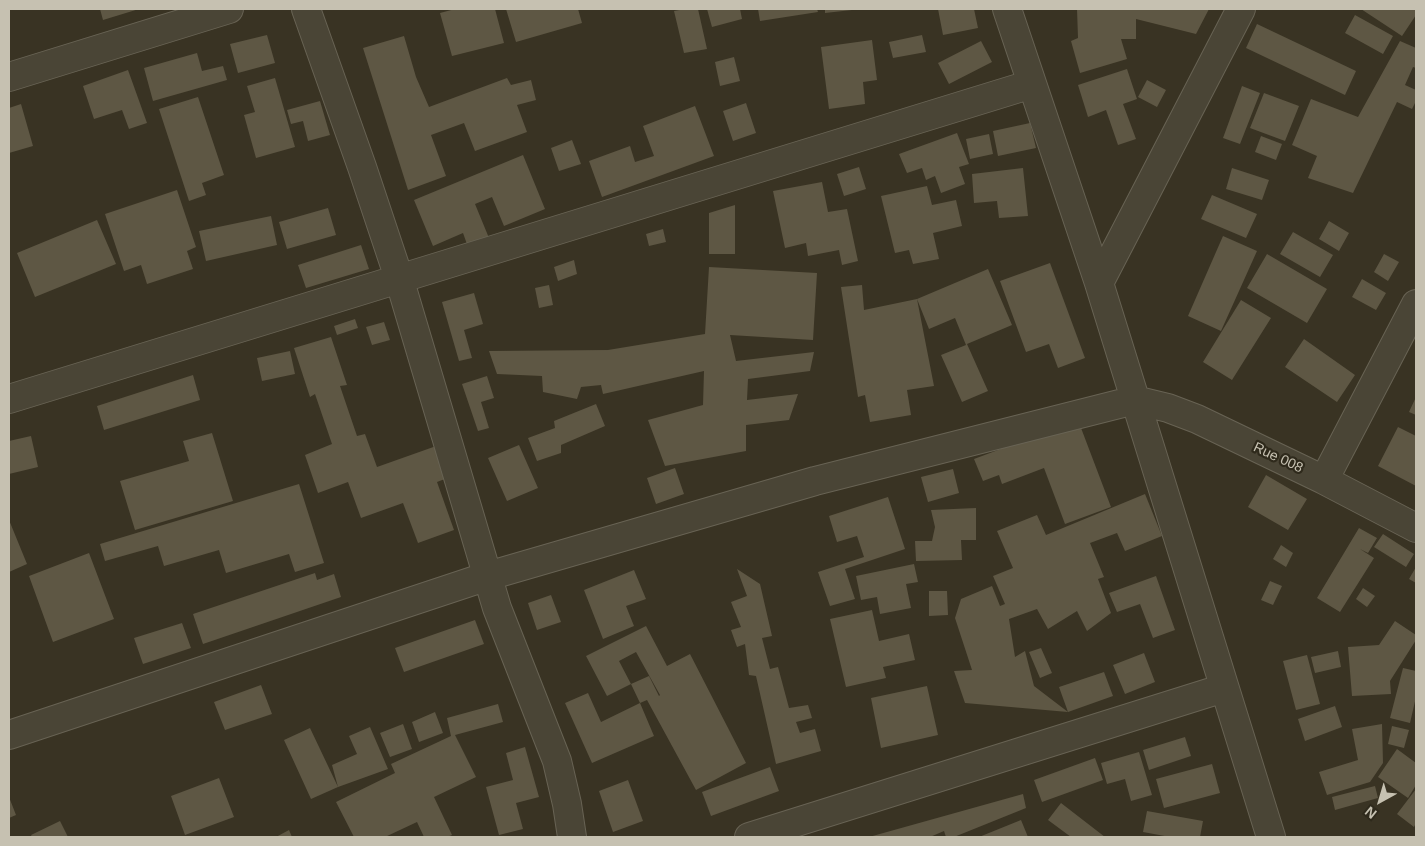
<!DOCTYPE html>
<style>
body{margin:0}
#map{position:relative;width:1425px;height:846px;overflow:hidden;background:#393323;font-family:Helvetica,sans-serif}
canvas{display:block}
.frame{position:absolute;inset:0;border:10px solid #c6c1b1;pointer-events:none}
.north{position:absolute;left:1355px;top:776px;width:50px;height:50px;-webkit-text-stroke:4px #2f2a1c;paint-order:stroke;rotate:219deg;font-size:14px;font-weight:700;line-height:20px;text-align:center;color:#c6c1b1}
.north::after{content:'';display:block;margin:auto;width:18px;height:22px;background:#c6c1b1;clip-path:polygon(50% 0,100% 100%,50% 72%,0 100%)}
</style>
<div id="map">
<canvas width="1425" height="846"></canvas>
<div class="frame"></div>
<div class="north">N</div>
</div>
<script>
const c = document.querySelector('canvas').getContext('2d');
c.lineJoin = 'round';
function paint(path, color) { c.fillStyle = color; c.fill(path, 'evenodd'); }
const toPath = rows => new Path2D(rows.map(r => 'M' + r).join(''));
function stroke(path, color, width, dash) { c.strokeStyle = color; c.lineWidth = width; c.lineCap = dash ? 'butt' : 'round'; c.setLineDash(dash || []); c.stroke(path); }
function write(font, color, halo, rows, align = 'center') {
  c.font = font + ' Helvetica,sans-serif'; c.lineWidth = 4.5; c.setLineDash([]); c.textBaseline = 'middle'; c.strokeStyle = halo; c.fillStyle = color; for (const [text, x, y, turn = 0] of rows) {
    c.save(); c.translate(x, y); c.rotate((+turn || 0) * Math.PI / 180); c.textAlign = isNaN(turn) ? turn : align; if (halo) c.strokeText(text, 0, 0); c.fillText(text, 0, 0); c.restore();
  }
}
const building = toPath([
 [100,9,139,9,103,20],
 [455,9,495,9,504,43,452,56,440,13],
 [506,9,578,9,582,23,516,42],
 [685,9,698,9,707,49,684,53,674,11],
 [707,9,740,9,742,19,712,27],
 [758,9,817,9,818,12,760,21],
 [825,9,852,9,852,10,825,13],
 [938,9,974,9,978,28,943,35],
 [1077,9,1209,9,1196,34,1136,19,1136,39,1121,39,1127,59,1080,73,1071,41,1078,38],
 [1361,9,1415,9,1416,15,1402,36],
 [1355,15,1393,36,1383,54,1345,33],
 [1257,24,1356,71,1345,95,1246,48],
 [267,35,275,63,238,73,230,44],
 [922,35,926,52,893,58,889,42],
 [404,36,416,77,429,107,507,78,511,85,531,80,536,100,517,105,527,132,475,151,464,123,431,135,446,176,408,190,363,48],
 [872,40,877,80,863,82,865,104,829,109,821,47],
 [981,41,992,62,949,84,938,63],
 [1400,41,1416,48,1416,68,1413,67,1405,85,1416,90,1416,101,1412,109,1397,102,1353,193,1308,178,1317,156,1292,145,1311,99,1358,117],
 [197,53,202,71,223,66,227,80,153,101,144,68],
 [734,57,740,81,720,86,715,62],
 [1127,69,1137,99,1123,104,1136,139,1118,145,1106,110,1088,117,1078,85],
 [128,70,147,123,129,129,122,110,94,119,83,86],
 [275,78,295,147,256,158,244,115,255,112,247,86],
 [1147,80,1166,90,1157,107,1138,97],
 [1242,86,1260,93,1240,144,1223,138],
 [1264,93,1299,106,1285,141,1250,128],
 [198,97,224,175,202,183,206,195,189,201,159,109],
 [320,101,330,135,308,141,303,121,291,124,287,110],
 [746,103,756,133,733,141,723,111],
 [21,104,33,146,9,153,9,108],
 [695,106,714,156,602,197,589,161,630,146,635,162,654,156,643,126],
 [1030,123,1036,148,998,156,993,131],
 [957,133,969,164,959,167,965,184,941,193,935,176,926,180,922,168,907,173,899,154],
 [989,134,993,154,970,159,966,139],
 [1261,136,1282,144,1276,160,1255,152],
 [572,140,581,164,559,171,551,148],
 [523,155,545,209,504,226,492,197,475,204,489,238,468,247,463,233,433,246,414,200],
 [859,167,866,189,844,196,837,174],
 [1023,168,1028,216,999,218,997,201,974,203,972,174],
 [1232,168,1269,180,1262,200,1226,189],
 [822,182,828,212,847,209,858,261,842,265,839,250,808,256,806,243,785,248,773,191],
 [927,186,932,205,956,200,962,226,933,233,939,259,913,264,909,250,895,253,881,196],
 [177,190,196,247,187,251,193,269,147,284,141,265,124,271,105,214],
 [1212,195,1257,214,1246,238,1201,219],
 [735,205,735,254,709,254,709,213],
 [328,208,336,235,287,249,279,222],
 [271,216,277,245,206,261,199,231],
 [97,220,116,264,35,297,17,253],
 [1329,221,1349,233,1339,251,1319,239],
 [663,229,666,242,649,246,646,234],
 [1293,232,1333,255,1320,277,1280,254],
 [1223,236,1257,251,1221,331,1188,316],
 [361,245,369,269,306,288,298,265],
 [1267,254,1327,289,1307,323,1247,288],
 [1384,254,1399,262,1388,281,1374,272],
 [574,260,577,274,558,281,554,267],
 [1050,263,1085,358,1058,368,1049,344,1026,352,1000,281],
 [709,267,817,273,813,340,730,335,736,361,814,352,810,371,748,379,747,400,798,394,789,420,746,425,746,451,665,466,648,420,703,405,704,371,603,394,601,385,581,387,577,399,543,392,542,376,497,374,489,351,608,350,705,334],
 [988,269,1012,325,967,344,988,391,962,402,941,355,966,345,955,318,929,329,917,299],
 [1362,279,1386,293,1376,310,1352,297],
 [549,285,553,305,539,308,535,288],
 [862,285,864,310,917,299,934,386,907,390,911,415,870,422,865,395,858,397,841,287],
 [474,293,483,324,464,330,472,358,459,361,442,302],
 [1241,300,1271,318,1232,380,1203,362],
 [355,319,358,328,337,335,334,326],
 [384,322,390,340,372,345,366,327],
 [331,337,347,385,340,386,357,436,365,434,377,467,439,445,450,477,437,482,454,530,418,543,403,503,361,518,348,482,318,493,305,455,332,444,315,394,310,397,294,348],
 [1304,339,1355,375,1337,402,1285,367],
 [290,351,295,374,262,381,257,358],
 [193,375,200,400,104,430,97,406],
 [487,376,494,398,481,402,489,428,478,431,462,384],
 [1416,397,1416,415,1409,412],
 [596,404,605,426,561,445,561,453,537,461,528,438,555,428,554,421],
 [1078,420,1111,507,1065,524,1044,468,1002,484,999,475,983,481,974,459],
 [1398,427,1416,436,1416,486,1378,466],
 [212,433,233,501,135,530,120,481,189,461,183,441],
 [31,436,38,467,9,474,9,441],
 [519,445,538,488,507,501,488,458],
 [675,468,684,494,656,504,647,478],
 [953,469,959,493,928,502,921,477],
 [1266,475,1307,499,1288,530,1248,507],
 [299,484,324,563,295,572,289,554,226,573,219,550,164,566,158,546,105,561,100,544],
 [1145,494,1162,536,1125,551,1117,533,1090,543,1104,577,1098,579,1111,613,1087,631,1077,611,1048,629,1037,609,1009,619,1015,657,1025,651,1034,686,1068,712,965,703,954,671,972,670,955,618,961,599,992,586,1000,606,1005,604,993,576,1013,568,997,531,1037,515,1046,535],
 [888,497,905,549,845,569,855,599,830,606,818,572,864,557,857,536,837,542,829,516],
 [976,508,976,540,961,540,962,560,916,561,915,541,932,541,935,527,931,510],
 [9,520,27,564,9,572],
 [1359,528,1377,538,1368,553,1360,549,1374,558,1340,612,1317,598],
 [1383,534,1414,554,1406,567,1374,547],
 [1281,545,1293,553,1286,567,1273,559],
 [89,553,114,619,53,642,29,576],
 [914,564,918,582,906,584,911,608,880,614,877,597,861,600,856,576],
 [1416,567,1416,583,1409,579],
 [737,569,760,584,772,636,762,638,770,669,778,667,789,708,808,705,812,718,796,722,800,733,815,729,821,751,776,764,756,676,749,675,745,644,737,647,731,630,741,627,731,602,747,596],
 [634,570,646,599,626,606,634,626,603,639,584,590],
 [315,573,317,580,334,574,341,597,203,644,193,614],
 [1156,576,1175,630,1153,638,1140,604,1117,612,1109,593],
 [1270,581,1282,586,1273,605,1261,600],
 [1363,588,1375,596,1367,607,1356,599],
 [929,591,947,591,948,615,929,616],
 [551,595,561,622,537,630,528,603],
 [872,610,879,641,909,634,915,660,883,667,886,678,846,687,830,619],
 [475,620,484,644,404,672,395,648],
 [1395,621,1416,635,1416,640,1390,681,1391,694,1352,696,1348,647,1379,645],
 [182,623,191,648,143,664,134,638],
 [646,626,667,666,690,654,746,763,696,790,647,700,640,703,654,736,592,763,565,703,588,693,601,722,640,703,631,684,649,676,659,696,660,695,636,652,619,661,631,684,607,696,586,656],
 [1041,648,1052,673,1040,678,1029,652],
 [1338,651,1341,667,1315,673,1311,657],
 [1144,653,1155,682,1125,694,1113,665],
 [1307,655,1320,704,1296,710,1283,661],
 [1403,668,1416,671,1416,697,1410,723,1390,718],
 [1104,672,1113,696,1068,712,1059,687],
 [261,685,272,714,225,730,214,702],
 [927,686,938,735,881,748,871,698],
 [498,704,503,722,455,735,476,777,434,797,452,835,447,837,424,837,417,822,385,837,354,837,336,802,395,773,391,764,451,736,447,718],
 [1335,706,1342,727,1305,741,1298,719],
 [435,712,443,733,419,742,412,722],
 [403,724,412,749,390,757,380,733],
 [1382,724,1383,763,1370,782,1327,795,1319,772,1358,760,1352,729],
 [1392,726,1409,730,1404,748,1388,744],
 [370,727,388,769,338,787,332,765,357,754,349,736],
 [310,728,338,787,311,799,284,740],
 [1185,737,1191,756,1149,770,1143,750],
 [525,747,539,797,516,803,523,829,499,835,486,787,513,780,506,753],
 [1397,749,1416,763,1416,785,1408,798,1378,777],
 [1139,752,1152,795,1131,801,1125,779,1107,784,1101,763],
 [1095,758,1103,780,1042,802,1034,780],
 [1212,764,1220,793,1164,808,1156,779],
 [770,767,779,791,711,816,702,792],
 [219,778,234,817,185,835,171,796],
 [628,780,643,821,613,832,599,791],
 [1375,786,1378,798,1335,810,1332,797],
 [1416,789,1416,823,1414,827,1397,814],
 [1023,794,1026,808,954,837,946,837,944,831,930,837,869,837],
 [9,797,16,815,9,818],
 [1061,803,1105,837,1071,837,1048,820],
 [1147,811,1203,821,1200,837,1170,837,1143,832],
 [1021,820,1028,837,979,837],
 [60,821,68,837,32,837,31,835],
 [289,830,292,837,276,837]
]);
const minor = toPath([
 [306,9,362,167,399,278,497,608,557,761,567,804,572,837],
 [1007,9,1099,283,1271,837],
 [9,77,229,9],
 [1099,283,1241,9],
 [9,399,1032,84],
 [1324,480,1416,304],
 [9,735,488,576,815,481,1135,400,1168,408,1197,419,1324,480,1416,528],
 [749,837,1224,688]
]);
const streetNames = [
 ["Rue 008",1278,458,25]
];
paint(building, '#5e5744');
stroke(minor, '#686354', 30);
stroke(minor, '#4a4536', 28);
write('14px', '#c6c1b1', '#2f2a1c', streetNames);
</script>
